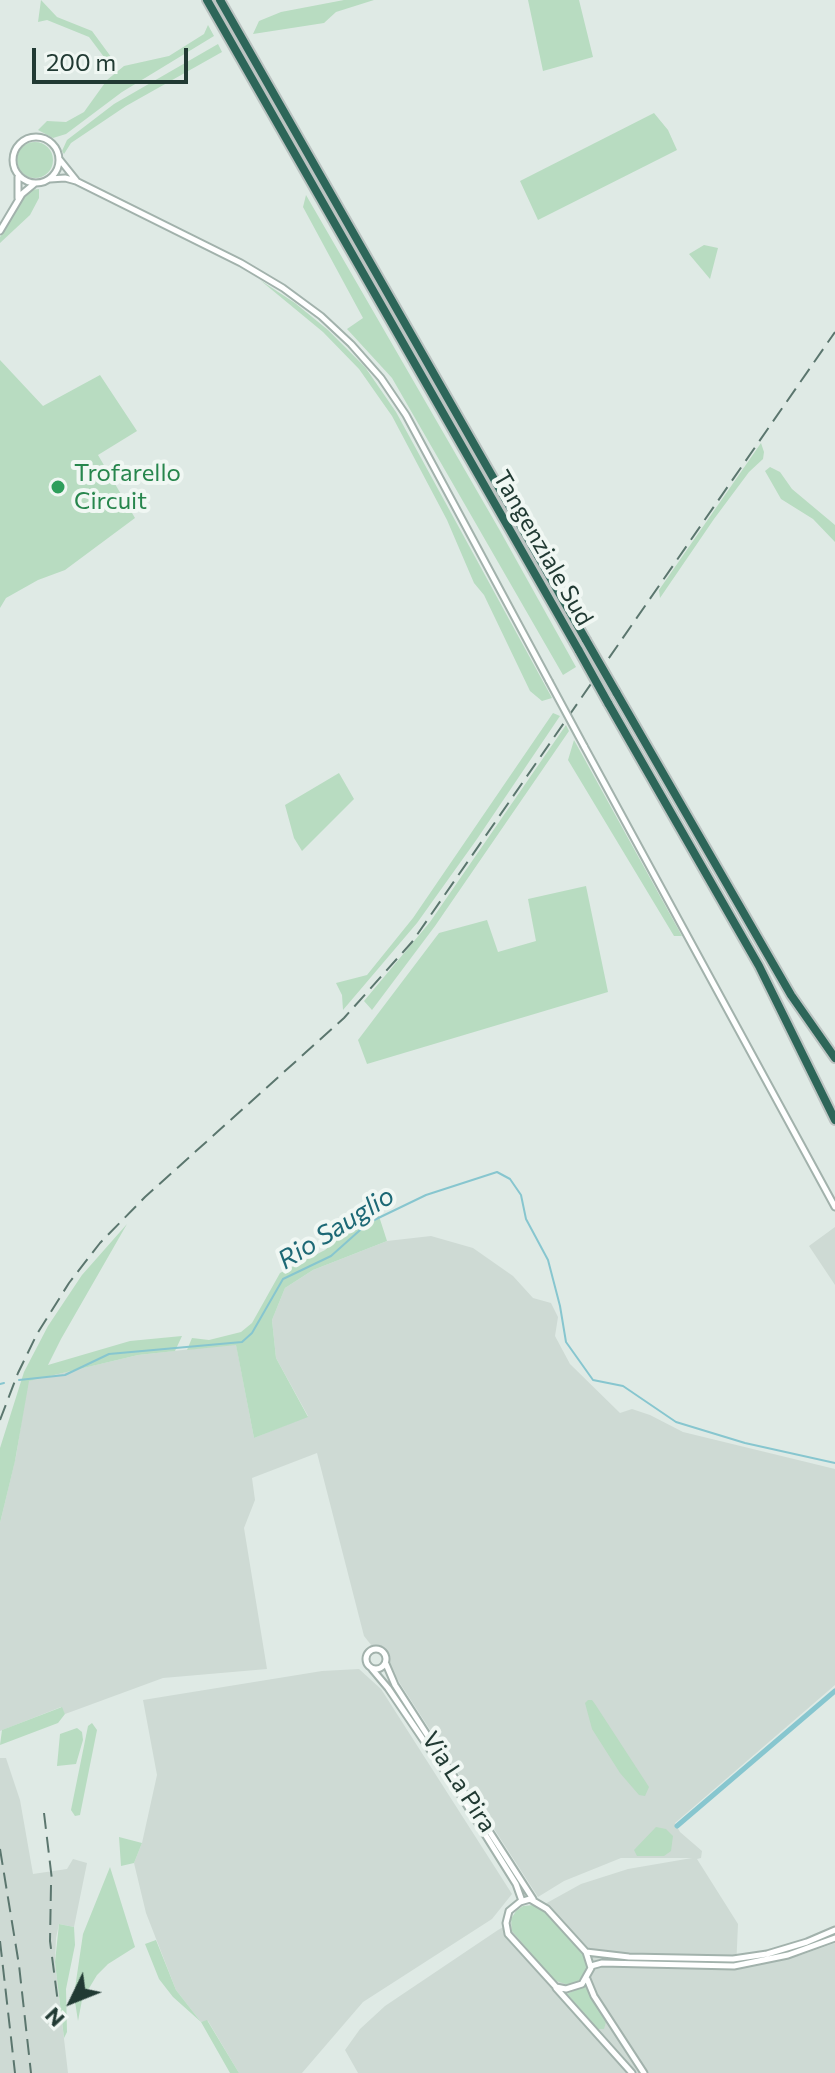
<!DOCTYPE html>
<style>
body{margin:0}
#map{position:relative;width:835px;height:2073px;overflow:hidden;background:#dfeae5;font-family:Commissioner,sans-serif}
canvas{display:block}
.north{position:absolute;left:32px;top:1961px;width:80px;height:80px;-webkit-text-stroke:6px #f0f7f3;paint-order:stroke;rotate:227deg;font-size:22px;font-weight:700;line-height:32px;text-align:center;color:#213a33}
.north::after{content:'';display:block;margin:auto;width:28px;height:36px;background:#213a33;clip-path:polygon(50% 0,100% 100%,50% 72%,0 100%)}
.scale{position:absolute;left:32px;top:48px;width:156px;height:36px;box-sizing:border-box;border:4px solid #213a33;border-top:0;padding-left:10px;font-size:24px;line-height:28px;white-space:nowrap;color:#213a33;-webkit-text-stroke:6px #f0f7f3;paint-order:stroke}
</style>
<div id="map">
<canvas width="835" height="2073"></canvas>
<div class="north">N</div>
<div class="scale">200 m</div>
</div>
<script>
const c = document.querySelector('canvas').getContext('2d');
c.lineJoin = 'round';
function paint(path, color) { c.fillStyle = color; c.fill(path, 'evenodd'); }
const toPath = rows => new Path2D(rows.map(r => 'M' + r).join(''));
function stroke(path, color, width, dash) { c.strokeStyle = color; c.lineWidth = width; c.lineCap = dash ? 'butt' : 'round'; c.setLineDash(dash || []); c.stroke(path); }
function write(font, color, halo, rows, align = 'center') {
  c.font = font + ' Commissioner,sans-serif'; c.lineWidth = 8; c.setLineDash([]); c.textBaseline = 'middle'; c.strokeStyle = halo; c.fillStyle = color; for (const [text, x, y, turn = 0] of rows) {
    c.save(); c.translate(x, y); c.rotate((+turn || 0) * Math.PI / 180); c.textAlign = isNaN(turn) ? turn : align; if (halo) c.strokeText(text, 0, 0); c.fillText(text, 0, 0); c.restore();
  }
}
const built = toPath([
 [835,1227,835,1285,809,1246],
 [431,1236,473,1248,513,1276,533,1298,551,1303,558,1317,555,1336,570,1364,620,1413,632,1409,650,1415,683,1432,835,1469,835,1685,675,1823,680,1832,702,1851,701,1858,697,1859,738,1924,736,1969,801,1955,835,1943,835,2073,358,2073,345,2050,360,2029,385,2006,498,1930,581,1884,628,1869,692,1858,621,1858,564,1881,538,1897,392,1671,364,1636,317,1453,252,1478,255,1500,244,1528,267,1669,163,1678,76,1710,65,1714,61,1707,0,1731,0,1523,16,1456,28,1381,138,1355,236,1344,254,1438,308,1416,276,1358,272,1320,285,1288,313,1270,387,1241],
 [359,1669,381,1689,512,1894,492,1919,363,2002,302,2073,239,2073,208,2021,201,2022,176,1990,146,1913,134,1863,142,1843,157,1775,143,1700,322,1671],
 [0,1758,6,1758,20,1800,33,1874,67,1869,73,1859,87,1863,74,1927,59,1924,56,1938,55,1962,68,2073,0,2073]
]);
const green = toPath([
 [41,0,57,17,92,31,117,65,113,69,89,37,47,20,38,22],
 [344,0,374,0,336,12,324,23,253,34,259,21,281,12],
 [528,0,579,0,593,57,543,71],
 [208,25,214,36,122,92,66,134,53,138,38,130,47,121,66,122,84,112,107,80,124,66,169,56,204,34],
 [218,44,222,52,126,106,71,143,64,154,62,151,67,140,114,104],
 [654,113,668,130,677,150,538,220,520,181],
 '17 160a18 18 0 1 1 36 0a18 18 0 1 1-36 0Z',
 [39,189,39,198,30,215,0,243,0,237,26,195,31,190],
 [306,195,499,529,576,667,563,675,392,378,347,329,363,318,303,207],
 [704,245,718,248,710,279,689,254],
 [260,280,295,303,328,330,365,367,396,412,552,698,542,701,530,691,484,595,474,583,447,520,392,416,359,369,323,332],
 [0,360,43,406,100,375,137,431,98,455,135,518,65,570,38,580,6,598,0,608],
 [761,443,764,452,763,459,749,472,714,519,660,598,659,590],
 [770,467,780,472,792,489,835,525,835,542,813,519,781,499,765,471],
 [553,713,560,716,477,839,417,923,343,1010,342,995,336,983,367,975,413,918],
 [566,725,569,731,435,926,372,1010,364,1001,430,922],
 [574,740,682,936,674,936,568,760],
 [339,773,354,799,302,851,294,838,285,805],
 [586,886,608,992,367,1064,358,1040,439,933,487,920,498,952,536,941,528,899],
 [378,1213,387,1241,313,1270,285,1288,272,1320,276,1358,308,1417,254,1438,236,1345,187,1350,192,1338,209,1340,241,1332,252,1323,280,1273,325,1250,353,1225],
 [127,1224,61,1339,48,1365,130,1341,182,1336,175,1351,138,1355,29,1381,15,1461,0,1523,0,1448,24,1372,48,1326,82,1275],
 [588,1700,592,1700,595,1704,649,1787,645,1796,639,1795,620,1773,592,1729,585,1703],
 [62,1707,65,1714,58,1723,0,1745,2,1730],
 [92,1723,97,1730,80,1815,75,1816,71,1810,88,1726],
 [77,1728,82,1732,83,1740,76,1764,57,1766,60,1734],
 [656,1827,666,1829,673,1836,671,1851,664,1856,637,1856,634,1850],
 [119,1837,142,1843,134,1863,121,1866],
 [110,1867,135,1947,108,1964,97,1975,82,2000,78,2021,74,1995,83,1934],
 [533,1905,541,1908,585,1955,587,1969,578,1982,568,1985,554,1980,512,1931,511,1919,516,1911,523,1906],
 [59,1924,74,1927,75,1945,66,1989,67,2032,64,2038,55,1962],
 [156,1940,176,1990,201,2022,207,2020,239,2073,230,2073,201,2022,173,1997,159,1979,145,1944],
 [585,1986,606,2022,604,2029,598,2029,567,1994]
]);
const stream = toPath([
 [19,1380,65,1375,109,1354,242,1342,252,1333,283,1279,331,1256,368,1223,426,1195,497,1172,510,1179,521,1195,526,1219,548,1260,560,1306,566,1342,593,1380,623,1386,676,1422,745,1443,835,1463],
 [0,1384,4,1383]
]);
const canal = toPath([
 [677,1826,835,1691]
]);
const tertiary = toPath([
 '13 160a23 23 0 1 1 46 0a23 23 0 1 1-46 0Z',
 [60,160,76,180],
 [50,179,65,178,76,181,241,263,283,288,321,316,351,344,381,378,406,415,549,681],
 [18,198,18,177],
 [0,231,22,194,34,184],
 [584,746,835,1207],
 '366 1659a10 10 0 1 1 20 0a10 10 0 1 1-20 0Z',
 [386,1664,395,1685,533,1899],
 [372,1669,388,1688,456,1788,516,1884,522,1901],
 [530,1899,547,1909,586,1952,591,1968,582,1984,566,1989,556,1987,508,1934,506,1923,509,1911,520,1902,530,1899],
 [586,1952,629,1957,733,1959,767,1954,807,1942,835,1930],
 [591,1966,602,1963,734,1966,788,1955,835,1938],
 [587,1979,594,1996,644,2073],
 [556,1988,632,2073]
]);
const motorway = toPath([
 [207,0,579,651],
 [220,0,586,640],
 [616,692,791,995,835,1058],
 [608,703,759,966,835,1120]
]);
const rail = toPath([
 [0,1420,18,1373,37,1334,69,1283,100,1243,145,1197,344,1018,412,942,835,332],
 [44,1813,52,1880],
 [0,1849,19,1965,31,2073],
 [51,1885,50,1941,58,2003],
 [0,1941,15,2073]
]);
const tertiaryBridge = toPath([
 [549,681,584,746]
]);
const motorwayBridge = toPath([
 [586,640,616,692],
 [579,651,608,703]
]);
const markers = [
 [58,487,8,"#2e9e5b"]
];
const leisureNames = [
 ["Trofarello",74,473],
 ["Circuit",74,501]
];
const streetNames = [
 ["Tangenziale Sud",543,548,60],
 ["Via La Pira",459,1782,57]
];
const waterNames = [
 ["Rio Sauglio",336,1228,-32]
];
paint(built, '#cedad4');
paint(green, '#b8dcc1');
stroke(stream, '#87c6cf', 2);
stroke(canal, '#87c6cf', 5);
stroke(tertiary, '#a2b2ac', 9);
stroke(motorway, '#bcc4c2', 12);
stroke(tertiary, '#fff', 5);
stroke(motorway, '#2d6659', 8);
stroke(rail, '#5b766e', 2, [16, 8]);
stroke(tertiaryBridge, '#a2b2ac', 9, []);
stroke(motorwayBridge, '#bcc4c2', 12, []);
stroke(tertiaryBridge, '#fff', 5);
stroke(motorwayBridge, '#2d6659', 8);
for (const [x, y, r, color] of markers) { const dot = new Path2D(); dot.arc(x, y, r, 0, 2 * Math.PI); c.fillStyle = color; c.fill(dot); stroke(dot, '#f0f7f3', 3); }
write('24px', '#27864d', '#f0f7f3', leisureNames, 'left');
write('24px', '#213a33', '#f0f7f3', streetNames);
write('italic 26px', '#1c6875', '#f0f7f3', waterNames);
</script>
